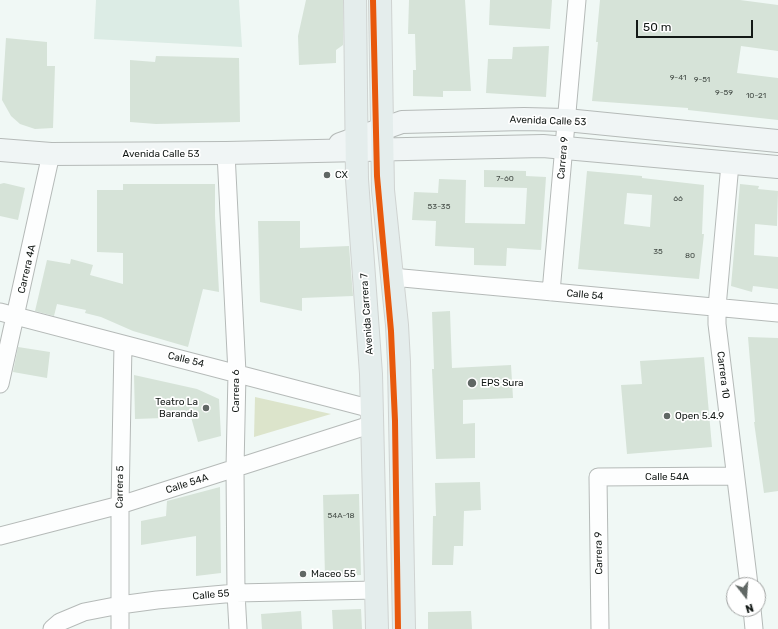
<!DOCTYPE html>
<style>
body{margin:0}
#map{position:relative;width:778px;height:629px;overflow:hidden;background:#f0f8f5;font-family:Rubik,sans-serif}
canvas{display:block}
.north{position:absolute;left:726px;top:577px;width:40px;height:40px;box-sizing:border-box;background:#fff;border:1px solid #a1a3a2;border-radius:50%;rotate:163deg;font-size:11px;font-weight:700;line-height:16px;text-align:center;color:#131916}
.north::after{content:'';display:block;margin:auto;width:14px;height:18px;background:#606764;clip-path:polygon(50% 0,100% 100%,50% 72%,0 100%)}
.scale{position:absolute;left:636px;top:20px;width:117px;height:18px;box-sizing:border-box;border:2px solid #131916;border-top:0;padding-left:5px;font-size:12px;line-height:14px;white-space:nowrap;color:#131916;-webkit-text-stroke:3px #fff;paint-order:stroke}
</style>
<div id="map">
<canvas width="778" height="629"></canvas>
<div class="north">N</div>
<div class="scale">50 m</div>
</div>
<script>
const c = document.querySelector('canvas').getContext('2d');
c.lineJoin = 'round';
function paint(path, color) { c.fillStyle = color; c.fill(path, 'evenodd'); }
const toPath = rows => new Path2D(rows.map(r => 'M' + r).join(''));
function stroke(path, color, width, dash) { c.strokeStyle = color; c.lineWidth = width; c.lineCap = dash ? 'butt' : 'round'; c.setLineDash(dash || []); c.stroke(path); }
function write(font, color, halo, rows, align = 'center') {
  c.font = font + ' Rubik,sans-serif'; c.lineWidth = 3.5; c.setLineDash([]); c.textBaseline = 'middle'; c.strokeStyle = halo; c.fillStyle = color; for (const [text, x, y, turn = 0] of rows) {
    c.save(); c.translate(x, y); c.rotate((+turn || 0) * Math.PI / 180); c.textAlign = isNaN(turn) ? turn : align; if (halo) c.strokeText(text, 0, 0); c.fillText(text, 0, 0); c.restore();
  }
}
const built = toPath([
 [96,0,239,0,242,47,94,39]
]);
const green = toPath([
 [255,397,331,414,254,437]
]);
const building = toPath([
 [306,0,343,0,343,45,336,50,336,63,299,65,298,36],
 [409,0,465,0,471,91,443,91,443,97,413,96,413,70,416,70,415,34,408,34],
 [490,0,552,0,550,29,489,25],
 [600,0,740,0,778,5,778,51,741,46,737,73,778,78,778,120,688,110,688,108,592,101,598,42,596,42],
 [6,38,47,42,47,66,55,66,53,128,35,129,20,124,11,116,2,100],
 [549,46,546,97,486,93,488,59,512,59,513,47],
 [156,56,239,58,240,122,156,124,130,122,130,60,155,62],
 [484,170,526,171,526,176,546,177,541,250,507,248,506,266,474,265,474,248,435,246,436,221,412,220,414,192,438,193,439,179,466,180,465,223,525,224,527,188,484,187],
 [587,171,642,176,642,178,704,185,702,234,704,234,699,279,578,269],
 [627,193,652,195,650,227,624,224],
 [4,183,25,188,18,220,0,216,0,184],
 [123,184,215,184,215,216,219,292,203,289,188,347,133,331,101,317,85,313,86,310,57,304,54,316,35,311,47,260,70,264,71,259,93,265,90,275,123,284,123,253,97,252,97,190,123,190],
 [740,184,759,186,758,189,778,191,777,226,755,224,754,255,778,257,778,289,753,286,752,292,731,286],
 [258,221,300,221,300,248,349,246,353,296,302,298,302,311,260,302],
 [450,311,452,368,511,365,513,398,463,400,463,424,475,423,475,458,436,459,432,369,434,369,432,312],
 [748,337,778,338,778,491,764,493,754,422,755,422],
 [18,347,50,352,47,378,13,372],
 [704,357,712,447,627,454,621,385,642,384,640,361],
 [134,375,197,389,219,399,221,436,198,442,191,417,135,419],
 [480,482,481,510,464,511,463,546,454,546,453,565,432,565,433,516,436,516,435,483],
 [220,487,221,573,196,576,196,536,141,545,141,521,166,516,167,501],
 [359,494,361,575,325,577,323,495],
 [361,609,362,629,333,629,332,610],
 [301,611,302,629,262,629,261,614],
 [471,611,472,629,428,629,428,612]
]);
const minor = toPath([
 [226,153,237,373,235,468,236,593,238,629],
 [730,164,717,307,717,324,749,585],
 [392,277,778,313],
 [551,292,577,0],
 [0,312,372,409],
 [0,384,51,154],
 [0,536,120,505,373,424],
 [752,609,754,629],
 [52,629,60,622,84,612,120,605,157,600,236,593,376,590],
 [120,629,120,505,123,344],
 [600,629,598,477,735,476]
]);
const secondary = toPath([
 [340,144,402,122,524,119,566,120,778,141],
 [0,150,51,154,226,153,543,146,778,167]
]);
const primary = toPath([
 [355,0,357,179,371,374,377,629],
 [380,0,383,190,397,325,399,362,404,629]
]);
const cycleway = toPath([
 [373,0,377,176,391,331,395,421,398,629]
]);
const markers = [
 [327,175,4,"#606764"],
 [472,383,5,"#606764"],
 [206,408,4,"#606764"],
 [667,416,4,"#606764"],
 [303,574,4,"#606764"]
];
const numberNames = [
 ["9-41",678,78],
 ["9-51",702,80],
 ["9-59",724,93],
 ["10-21",756,96],
 ["7-60",505,179],
 ["66",678,199],
 ["53-35",439,207],
 ["35",658,252],
 ["80",690,256],
 ["54A-18",341,516]
];
const streetNames = [
 ["Avenida Calle 53",548,121,2],
 ["Avenida Calle 53",161,154],
 ["Carrera 9",563,158,-85],
 ["Carrera 4A",27,269,-77],
 ["Calle 54",585,295,5],
 ["Avenida Carrera 7",367,314,-94],
 ["Calle 54",186,360,14],
 ["Carrera 10",723,375,83],
 ["Carrera 6",236,391,-90],
 ["Calle 54A",667,477],
 ["Calle 54A",187,484,-18],
 ["Carrera 5",120,487,-89],
 ["Carrera 9",599,553,-91],
 ["Calle 55",211,595,-5]
];
const poiNames = [
 ["CX",335,175],
 ["EPS Sura",481,383],
 ["Teatro La",198,402,"right"],
 ["Baranda",198,414,"right"],
 ["Open 5.4.9",675,416],
 ["Maceo 55",311,574]
];
paint(built, '#dcece5');
paint(green, '#dce4cb');
paint(building, '#d6e3d8');
stroke(minor, '#b5bab8', 19);
stroke(secondary, '#b5bab8', 24);
stroke(primary, '#cfd3d1', 24);
stroke(minor, '#fdfefe', 17);
stroke(secondary, '#f0f5f5', 22);
stroke(primary, '#e4edec', 22);
stroke(cycleway, '#e8590c', 6);
for (const [x, y, r, color] of markers) { const dot = new Path2D(); dot.arc(x, y, r, 0, 2 * Math.PI); c.fillStyle = color; c.fill(dot); stroke(dot, '#fff', 1.5); }
write('8px', '#464e48', null, numberNames);
write('10px', '#131916', '#fff', streetNames);
write('10px', '#131916', '#fff', poiNames, 'left');
</script>
